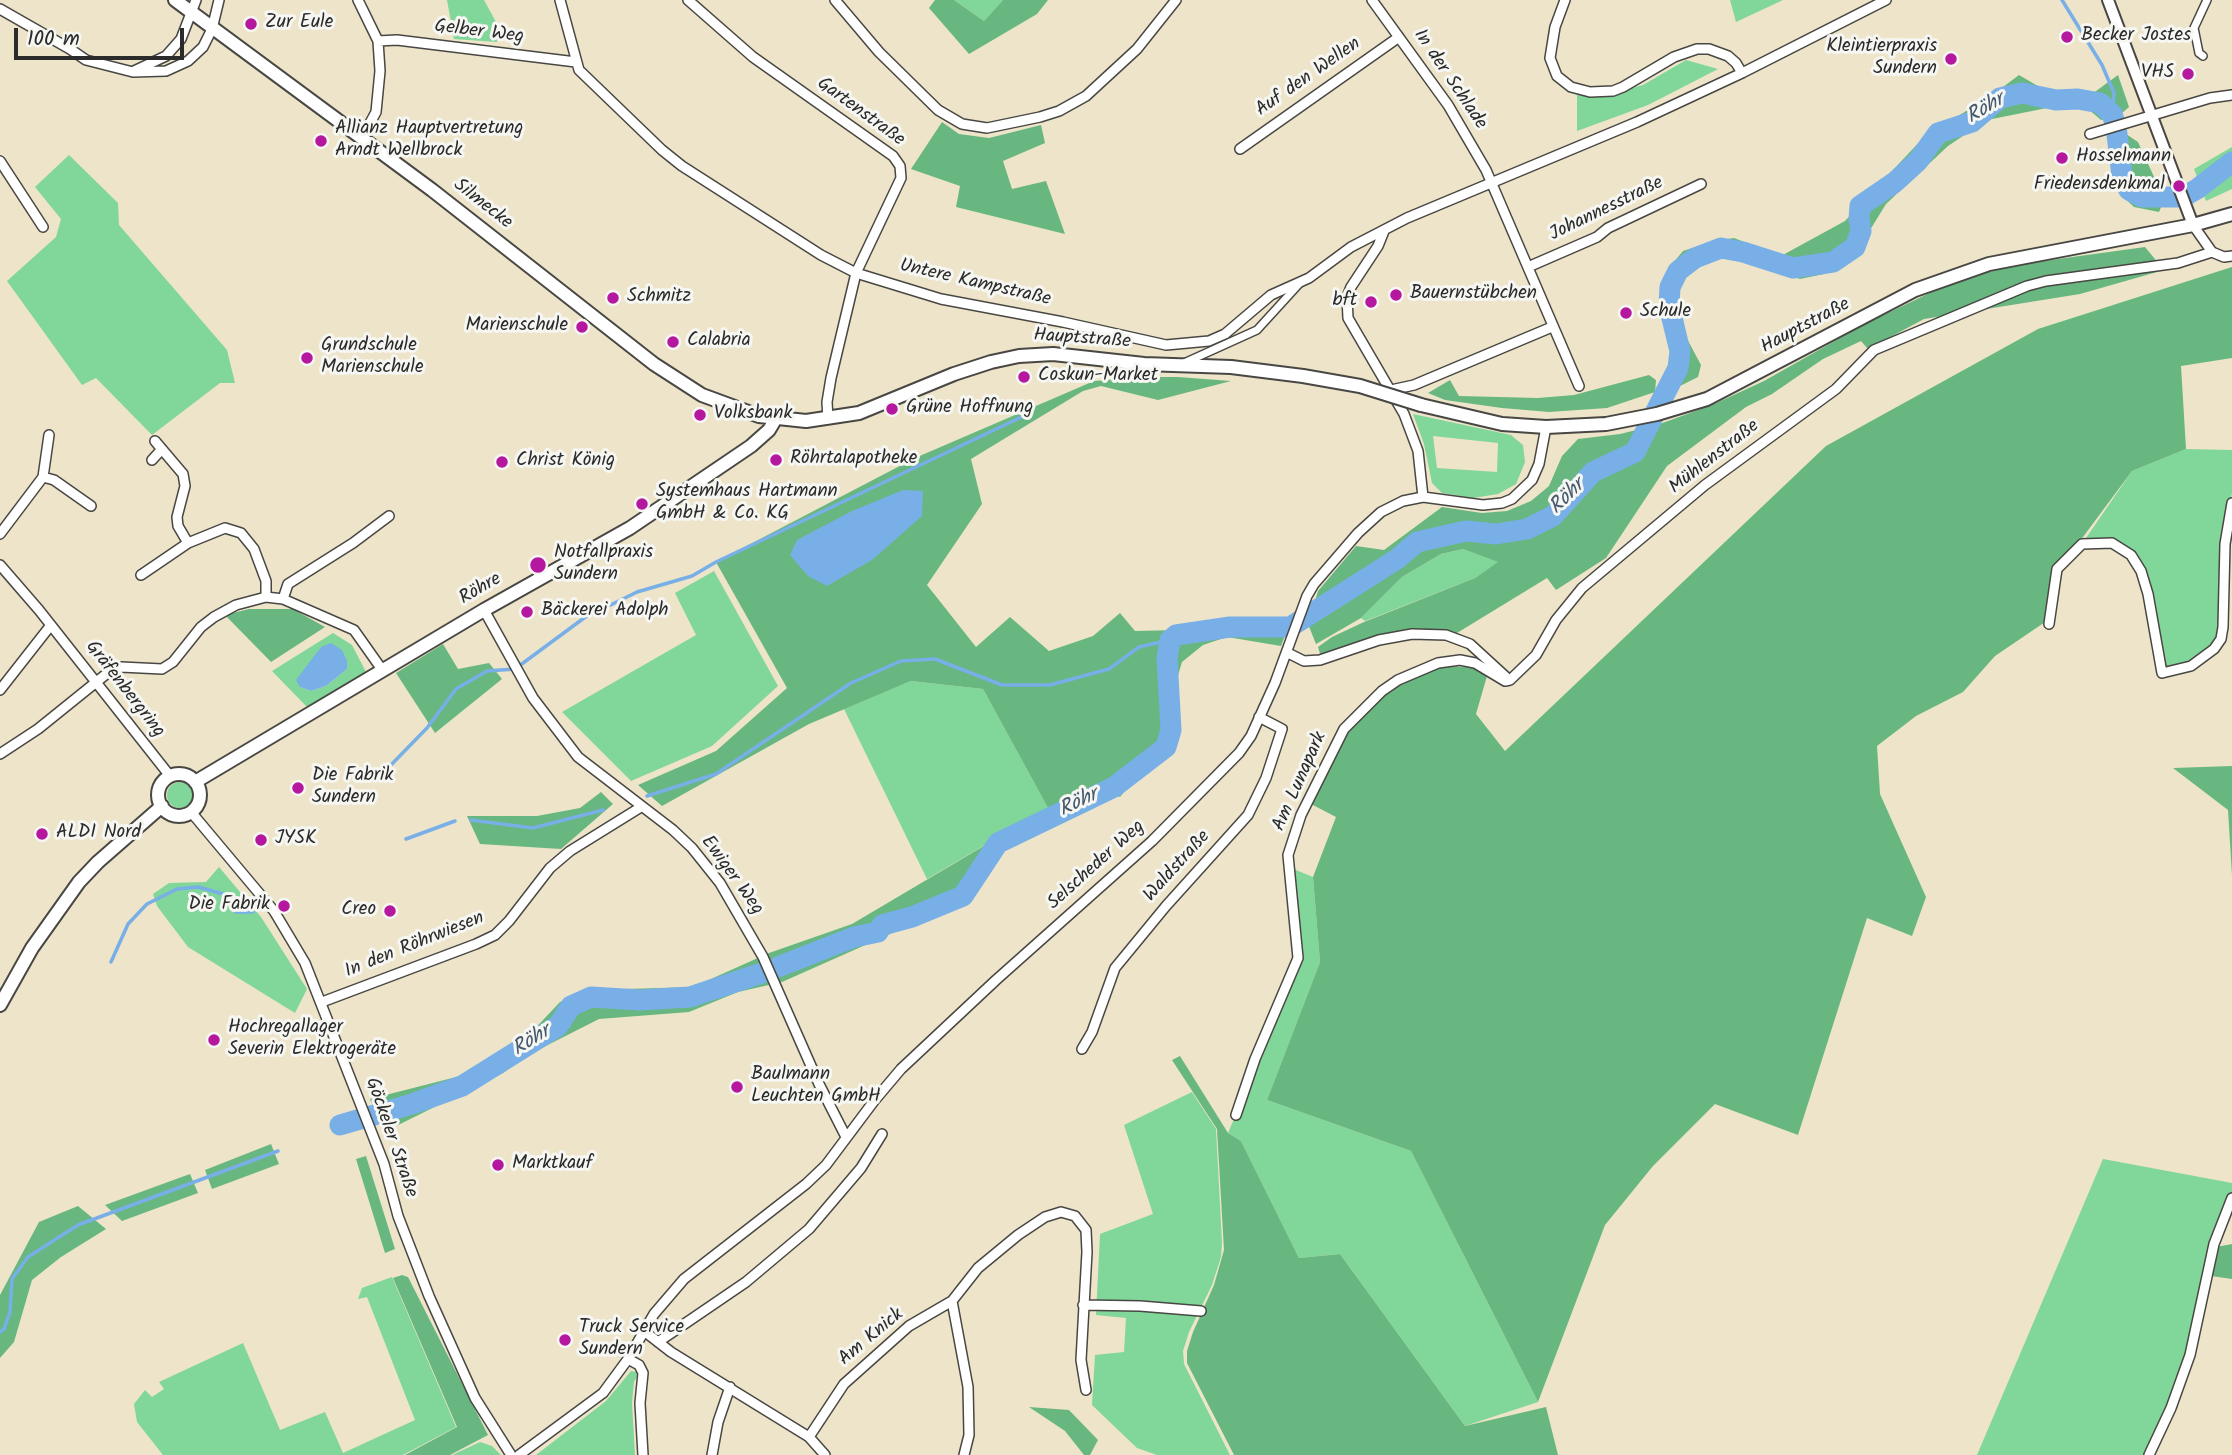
<!DOCTYPE html>
<meta charset="utf-8">
<style>
body{margin:0}
#map{position:relative;width:2232px;height:1455px;overflow:hidden;background:#ede4c9;font-family:Kalam,sans-serif}
canvas{display:block}
.scale{position:absolute;left:14px;top:28px;width:170px;height:32px;box-sizing:border-box;border:4px solid #2b2b2b;border-top:0;padding-left:9px;font-size:21px;line-height:24px;white-space:nowrap;color:#2b2b2b;-webkit-text-stroke:5px #f6f6f2;paint-order:stroke}
</style>
<div id="map">
<canvas width="2232" height="1455"></canvas>
<div class="scale">100 m</div>
</div>
<script>
const c = document.querySelector('canvas').getContext('2d');
c.lineJoin = 'round';
function paint(path, color) { c.fillStyle = color; c.fill(path, 'evenodd'); }
const toPath = rows => new Path2D(rows.map(r => 'M' + r).join(''));
function stroke(path, color, width, dash) { c.strokeStyle = color; c.lineWidth = width; c.lineCap = dash ? 'butt' : 'round'; c.setLineDash(dash || []); c.stroke(path); }
function write(font, color, halo, rows, align = 'center') {
  c.font = font + ' Kalam,sans-serif'; c.lineWidth = 6; c.setLineDash([]); c.textBaseline = 'middle'; c.strokeStyle = halo; c.fillStyle = color; for (const [text, x, y, turn = 0] of rows) {
    c.save(); c.translate(x, y); c.rotate((+turn || 0) * Math.PI / 180); c.textAlign = isNaN(turn) ? turn : align; if (halo) c.strokeText(text, 0, 0); c.fillText(text, 0, 0); c.restore();
  }
}
const green = toPath([
 [447,0,484,0,496,22,497,42,454,39],
 [954,0,1003,0,984,21],
 [1730,0,1783,0,1736,22],
 [1686,60,1718,69,1648,105,1577,131,1577,94,1603,96,1643,85],
 [2232,147,2232,189,2206,201,2194,169],
 [69,155,118,203,119,225,227,350,235,383,220,383,152,435,96,378,82,385,7,281,56,237,61,219,35,187],
 [1413,414,1511,435,1523,445,1525,462,1516,484,1498,494,1473,498,1442,493,1432,483,1424,444],
 [1433,436,1498,443,1497,472,1437,468],
 [2186,449,2232,450,2232,493,2221,546,2220,624,2218,635,2211,646,2199,657,2165,670,2151,594,2126,547,2084,541,2132,471],
 [1463,549,1499,562,1475,578,1365,621,1361,618,1402,577,1441,554],
 [714,571,778,686,712,746,631,781,562,712,696,635,675,593],
 [333,633,352,645,366,672,308,708,272,671],
 [321,647,347,669,326,686,311,691,300,687,312,661],
 [911,681,983,689,1048,808,927,879,844,709],
 '167 795a13 13 0 1 1 26 0a13 13 0 1 1-26 0Z',
 [219,867,261,917,307,989,295,1013,188,947,157,906,153,894,169,883,206,882],
 [1291,868,1313,877,1320,962,1267,1100,1411,1151,1538,1402,1465,1426,1340,1254,1299,1258,1241,1141,1228,1133,1301,961],
 [1192,1092,1216,1129,1222,1243,1221,1257,1212,1285,1189,1332,1183,1351,1184,1364,1230,1455,1157,1455,1137,1448,1092,1405,1095,1355,1124,1352,1126,1318,1096,1315,1100,1234,1153,1214,1124,1125],
 [2103,1159,2232,1183,2232,1194,2223,1211,2179,1381,2145,1455,1977,1455],
 [392,1277,456,1427,403,1455,163,1455,137,1422,134,1404,145,1390,152,1397,164,1389,159,1382,243,1343,280,1430,325,1412,343,1453,415,1420,367,1297,358,1299,362,1288],
 [631,1371,636,1372,637,1376,634,1382,632,1403,635,1455,536,1455,606,1401],
 [480,1442,492,1446,501,1455,452,1455]
]);
const forest = toPath([
 [935,0,954,0,984,21,1003,0,1048,0,1037,14,969,54,929,8],
 [2019,75,2055,96,2071,96,2092,94,2118,75,2129,107,2122,113,2101,120,2087,108,2072,103,1987,120,1948,146,1886,204,1854,256,1824,274,1800,279,1733,257,1710,257,1689,268,1678,289,1686,337,1701,365,1698,377,1680,386,1673,386,1681,366,1683,350,1663,292,1668,269,1683,251,1713,241,1734,238,1781,256,1845,221,1925,136,1991,96],
 [942,122,959,134,989,138,1041,125,1045,143,1003,161,1012,189,1046,181,1065,234,956,207,960,186,911,169],
 [2126,134,2138,142,2161,192,2162,205,2159,212,2134,207,2119,193,2108,140],
 [2145,247,2164,270,2080,294,1924,319,1868,349,1861,341,1823,359,1772,394,1746,407,1667,466,1606,558,1556,590,1547,578,1457,633,1411,631,1321,657,1318,647,1332,637,1364,622,1475,578,1498,562,1463,549,1441,554,1402,577,1361,618,1316,644,1308,624,1318,591,1356,546,1384,550,1442,507,1482,513,1507,511,1531,501,1549,486,1562,456,1578,439,1620,434,1657,425,1712,405,1764,381,1863,325,1938,289,1984,273,2022,264],
 [2232,267,2232,358,2181,366,2186,449,2132,471,2080,541,2056,564,2048,620,1995,656,1963,692,1916,716,1877,746,1880,794,1926,897,1912,936,1867,918,1798,1135,1715,1104,1653,1166,1605,1225,1538,1402,1411,1151,1267,1100,1320,962,1313,877,1336,817,1311,804,1345,735,1369,709,1400,681,1443,666,1471,667,1487,676,1476,714,1505,751,1826,446,2038,329],
 [1649,375,1656,380,1655,392,1607,408,1549,412,1502,408,1445,400,1428,393,1450,380,1459,396,1538,398,1574,395],
 [1145,377,1178,377,1231,381,1158,400,1101,386,1083,391,971,459,982,504,927,585,976,647,1010,617,1049,651,1093,636,1120,613,1135,631,1180,630,1290,622,1281,646,1227,637,1203,645,1182,662,1173,692,1165,741,1120,797,1111,793,1004,847,969,899,782,982,738,992,689,1012,599,1019,528,1055,503,1073,384,1132,370,1099,464,1075,510,1055,560,1002,590,990,693,987,769,953,852,924,1048,808,983,689,911,681,809,724,662,806,638,785,716,751,787,688,716,562,915,458,1094,381],
 [249,609,293,609,325,627,271,662,225,615],
 [443,644,458,669,489,663,502,679,435,733,396,673],
 [2232,766,2232,875,2228,810,2173,768],
 [601,792,613,804,561,849,480,844,467,816,537,816,580,808],
 [1180,1056,1228,1133,1241,1141,1299,1258,1340,1254,1465,1426,1546,1407,1558,1455,1234,1455,1187,1363,1187,1351,1193,1332,1214,1285,1224,1250,1217,1129,1172,1060],
 [271,1144,279,1164,212,1189,205,1170],
 [366,1156,395,1249,385,1253,356,1159],
 [190,1174,198,1193,122,1221,105,1205],
 [78,1206,106,1229,61,1257,32,1280,14,1342,0,1358,0,1295,39,1222],
 [2232,1244,2232,1279,2211,1276,2216,1247],
 [402,1275,408,1277,488,1435,450,1455,405,1455,457,1427,393,1278],
 [1029,1407,1069,1410,1098,1440,1090,1455,1084,1455,1065,1431]
]);
const water = toPath([
 [903,490,923,491,922,516,872,560,827,586,808,576,790,555,797,540,852,511],
 [331,643,342,650,347,661,347,669,326,686,311,691,300,687,296,680,321,647]
]);
const stream = toPath([
 [2062,0,2102,65,2114,93,2112,114],
 [387,769,427,728,456,689,487,671,515,669,584,618,637,592,692,576,716,562,1030,413],
 [647,796,716,774,851,683,901,661,935,659,1002,685,1050,685,1109,669,1139,647,1170,640],
 [471,820,533,828,603,810],
 [406,839,455,821],
 [111,962,128,924,147,904,177,889,198,887,227,895,236,912,253,912],
 [0,1332,4,1329,10,1312,12,1279,28,1257,78,1225,278,1151]
]);
const river = toPath([
 [778,967,854,937,878,932,882,925,912,917,963,896,998,843,1114,787,1166,747,1171,730,1167,658,1170,640,1176,635,1230,627,1290,627,1397,559,1417,542,1466,531,1496,534,1527,529,1553,516,1593,472,1635,452,1678,368,1680,351,1669,306,1670,287,1678,271,1695,258,1721,248,1743,252,1793,268,1833,262,1855,247,1861,231,1859,219,1860,206,1895,182,1918,161,1938,133,1972,122,2000,98,2022,93,2056,100,2078,99,2100,103,2112,114,2116,126,2122,176,2129,190,2142,197,2183,197,2197,189,2232,162],
 [340,1125,412,1104,462,1086,558,1026,571,1006,591,997,640,1000,690,997,762,973]
]);
const pedestrian = toPath([
 [2203,56,2199,53,2194,28,2207,0],
 [1184,363,1257,330,1299,284]
]);
const minor = toPath([
 [358,0,378,41,380,71,376,112,362,138],
 [560,0,579,70,662,150,682,166,821,255,856,273,941,299,1063,322,1166,345,1209,341,1225,334,1271,295,1309,278,1351,247,1407,218,1637,122,1742,73,1886,0],
 [688,0,753,57,893,156,900,166,901,178,856,273,831,378,827,402,828,419],
 [835,0,879,52,938,110,962,124,987,128,1040,117,1059,111,1086,96,1137,49,1176,0],
 [1372,0,1448,105,1486,170,1579,386],
 [1565,0,1555,27,1550,58,1557,76,1571,87,1590,92,1613,91,1623,87,1674,57,1697,49,1709,49,1728,56,1736,63,1742,73],
 [0,9,70,49,86,60,133,72,166,71,188,61,203,47,212,29,219,0],
 [378,41,397,40,576,62],
 [134,71,166,56,181,39,196,0],
 [2090,134,2210,98,2232,95],
 [1240,149,1399,37],
 [0,161,43,227],
 [2193,225,2212,252,2224,257,2232,256],
 [1384,231,1378,246,1351,287,1347,297,1348,318,1404,414,1418,451,1423,497],
 [1528,267,1597,237,1608,228,1701,184],
 [1391,390,1414,385,1552,327],
 [155,441,183,474,185,486,177,517,178,526,188,543],
 [152,460,162,449],
 [43,477,54,480,91,506],
 [0,534,43,477,49,435],
 [0,565,39,610,170,776],
 [141,575,188,543,225,528,241,533,254,549,266,581,266,597],
 [283,599,288,584,353,543,389,516],
 [484,610,533,698,578,757,673,830,692,848,720,883,763,957,819,1084,846,1137],
 [2049,624,2057,569,2082,544,2112,543,2131,555,2141,571,2148,594,2162,673,2191,666,2214,649,2221,639,2223,627,2225,544,2232,503],
 [1288,653,1304,661,1320,660,1379,640,1412,634,1446,635,1470,644,1506,677],
 [1510,680,1536,655,1556,620,1582,588,1705,485,1836,389,1874,350,2027,286,2046,281,2178,263,2212,252],
 [0,690,51,625],
 [0,754,38,729,105,675,121,667,162,669,173,662,201,627,214,617,236,605,266,597,283,599,354,630,383,671],
 [191,812,274,911,305,963,384,1164,398,1216,429,1296,475,1398,511,1455],
 [322,1002,476,944,495,935,509,921,550,868,570,851,641,807],
 [1082,1049,1092,1032,1115,968,1166,906,1248,815,1266,778,1282,729,1259,717],
 [1236,1115,1255,1059,1298,958,1288,855,1301,815,1344,729,1382,691,1398,680,1438,663,1460,660,1475,663,1505,681,1510,680],
 [952,1301,968,1387,969,1435,964,1455],
 [1083,1305,1140,1306,1201,1311],
 [644,1331,671,1352,809,1437,825,1455],
 [658,1342,746,1282,809,1229,861,1168,882,1134],
 [628,1359,639,1365,643,1373,640,1403,643,1455],
 [809,1437,844,1384,909,1326,952,1301,978,1268,1018,1235,1045,1217,1061,1212,1075,1216,1086,1230,1087,1252,1081,1360,1086,1390],
 [519,1455,603,1393,628,1359,654,1314,684,1279,806,1184,826,1165,874,1101,901,1069,996,980,1152,841,1239,753,1251,736,1275,683,1307,596,1314,584,1358,533,1381,512,1403,501,1423,497,1483,505,1502,503,1512,499,1532,480,1539,464,1546,427],
 [712,1455,718,1422,730,1387],
 [2149,1455,2171,1408,2190,1355,2214,1244,2232,1198]
]);
const tertiary = toPath([
 [2108,0,2193,225]
]);
const secondary = toPath([
 [175,0,432,190,654,364,702,395,759,416,806,421,859,413,954,374,991,362,1019,356,1053,354,1144,364,1231,367],
 [1421,405,1502,424,1546,427,1606,424,1657,414,1707,399,1915,290,1989,264,2193,225,2232,214],
 '158 795a21 21 0 1 1 42 0a21 21 0 1 1-42 0Z',
 [195,782,484,610,630,528,751,446,769,430,775,420],
 [0,1005,32,948,79,882,98,862,162,806]
]);
const secondaryBridge = toPath([
 [1231,367,1303,376,1360,386,1421,405]
]);
const markers = [
 [251,24,7,"#b5179e"],
 [2067,37,7,"#b5179e"],
 [1951,59,7,"#b5179e"],
 [2188,74,7,"#b5179e"],
 [321,141,7,"#b5179e"],
 [2062,158,7,"#b5179e"],
 [2179,186,7,"#b5179e"],
 [1396,295,7,"#b5179e"],
 [613,298,7,"#b5179e"],
 [1371,302,7,"#b5179e"],
 [1626,313,7,"#b5179e"],
 [582,327,7,"#b5179e"],
 [673,342,7,"#b5179e"],
 [307,358,7,"#b5179e"],
 [1024,377,7,"#b5179e"],
 [892,409,7,"#b5179e"],
 [700,415,7,"#b5179e"],
 [776,460,7,"#b5179e"],
 [502,462,7,"#b5179e"],
 [642,504,7,"#b5179e"],
 [538,565,9,"#b5179e"],
 [527,612,7,"#b5179e"],
 [298,788,7,"#b5179e"],
 [42,834,7,"#b5179e"],
 [261,840,7,"#b5179e"],
 [284,906,7,"#b5179e"],
 [390,911,7,"#b5179e"],
 [214,1040,7,"#b5179e"],
 [737,1087,7,"#b5179e"],
 [498,1165,7,"#b5179e"],
 [565,1340,7,"#b5179e"]
];
const poiNames = [
 ["Zur Eule",265,24],
 ["Becker Jostes",2081,37],
 ["Kleintierpraxis",1937,48,"right"],
 ["Sundern",1937,70,"right"],
 ["VHS",2174,74,"right"],
 ["Allianz Hauptvertretung",335,130],
 ["Arndt Wellbrock",335,152],
 ["Hosselmann",2076,158],
 ["Friedensdenkmal",2165,186,"right"],
 ["Bauernstübchen",1410,295],
 ["Schmitz",627,298],
 ["bft",1357,302,"right"],
 ["Schule",1640,313],
 ["Marienschule",568,327,"right"],
 ["Calabria",687,342],
 ["Grundschule",321,347],
 ["Marienschule",321,369],
 ["Coskun-Market",1038,377],
 ["Grüne Hoffnung",906,409],
 ["Volksbank",714,415],
 ["Röhrtalapotheke",790,460],
 ["Christ König",516,462],
 ["Systemhaus Hartmann",656,493],
 ["GmbH & Co. KG",656,515],
 ["Notfallpraxis",554,554],
 ["Sundern",554,576],
 ["Bäckerei Adolph",541,612],
 ["Die Fabrik",312,777],
 ["Sundern",312,799],
 ["ALDI Nord",56,834],
 ["JYSK",275,840],
 ["Die Fabrik",270,906,"right"],
 ["Creo",376,911,"right"],
 ["Hochregallager",228,1029],
 ["Severin Elektrogeräte",228,1051],
 ["Baulmann",751,1076],
 ["Leuchten GmbH",751,1098],
 ["Marktkauf",512,1165],
 ["Truck Service",579,1329],
 ["Sundern",579,1351]
];
const streetNames = [
 ["Gelber Weg",479,33,7],
 ["Auf den Wellen",1309,78,-35],
 ["In der Schlade",1449,80,56],
 ["Gartenstraße",860,113,36],
 ["Silmecke",482,205,38],
 ["Johannesstraße",1607,210,-26],
 ["Untere Kampstraße",975,284,13],
 ["Hauptstraße",1806,327,-28],
 ["Hauptstraße",1082,340,4],
 ["Mühlenstraße",1715,458,-38],
 ["Röhre",481,590,-30],
 ["Gräfenbergring",124,690,52],
 ["Am Lunapark",1301,782,-66],
 ["Selscheder Weg",1097,866,-42],
 ["Waldstraße",1178,867,-48],
 ["Ewiger Weg",731,876,54],
 ["In den Röhrwiesen",415,946,-22],
 ["Göckeler Straße",390,1138,71],
 ["Am Knick",872,1338,-40]
];
const waterNames = [
 ["Röhr",1986,110,-31],
 ["Röhr",1568,498,-45],
 ["Röhr",1079,804,-26],
 ["Röhr",532,1042,-32]
];
paint(green, '#81d699');
paint(forest, '#68b781');
paint(water, '#78afe7');
stroke(stream, '#78afe7', 3.5);
stroke(river, '#78afe7', 21);
stroke(pedestrian, '#484743', 10);
stroke(minor, '#484743', 12);
stroke(tertiary, '#484743', 14);
stroke(secondary, '#484743', 16);
stroke(pedestrian, '#fff', 7);
stroke(minor, '#fff', 9);
stroke(tertiary, '#fff', 10);
stroke(secondary, '#fff', 12);
stroke(secondaryBridge, '#484743', 16, []);
stroke(secondaryBridge, '#fff', 12);
for (const [x, y, r, color] of markers) { const dot = new Path2D(); dot.arc(x, y, r, 0, 2 * Math.PI); c.fillStyle = color; c.fill(dot); stroke(dot, '#f6f6f2', 2.5); }
write('19px', '#2b2b2b', '#f6f6f2', poiNames, 'left');
write('19px', '#2b2b2b', '#f6f6f2', streetNames);
write('italic 21px', '#46596d', '#f6f6f2', waterNames);
</script>
